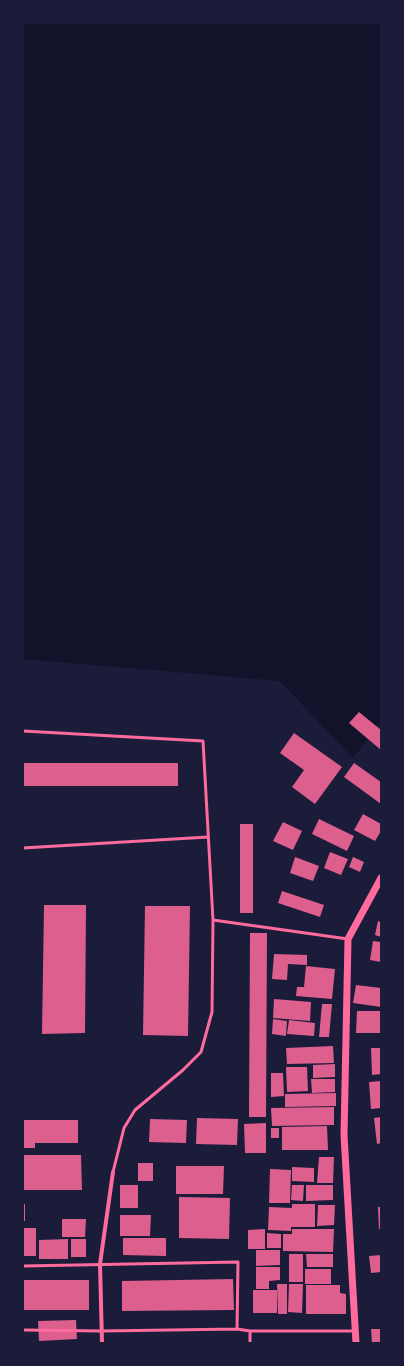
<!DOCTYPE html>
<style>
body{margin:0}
#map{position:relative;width:404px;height:1366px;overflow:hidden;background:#1b1b3a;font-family:Figtree,sans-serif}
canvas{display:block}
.frame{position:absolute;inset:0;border:24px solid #1b1b3a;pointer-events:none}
</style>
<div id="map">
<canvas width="404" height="1366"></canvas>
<div class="frame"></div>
</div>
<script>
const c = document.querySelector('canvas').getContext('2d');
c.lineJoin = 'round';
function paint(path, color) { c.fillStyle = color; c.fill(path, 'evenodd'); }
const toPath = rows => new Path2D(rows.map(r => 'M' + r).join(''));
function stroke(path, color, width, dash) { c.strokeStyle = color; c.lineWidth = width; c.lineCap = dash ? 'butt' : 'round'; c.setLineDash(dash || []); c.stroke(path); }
const water = toPath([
 [23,23,381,23,381,722,353,758,280,681,23,659]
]);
const building = toPath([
 [359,712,381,730,381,750,349,723],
 [294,733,342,767,315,804,292,787,304,770,280,753],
 [23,763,178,763,178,786,23,786],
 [354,763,381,782,381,804,344,777],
 [363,814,381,824,381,831,375,841,354,830],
 [319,819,354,836,347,851,312,834],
 [283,822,302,831,293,850,273,841],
 [240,824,253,824,253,913,240,913],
 [330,852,348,859,341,875,324,868],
 [295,857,319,866,313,881,290,873],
 [353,857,364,862,360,872,349,867],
 [282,891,324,905,320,917,278,903],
 [44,905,86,905,85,1033,42,1034],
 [145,906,190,906,188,1036,143,1035],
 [378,921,381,922,381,937,375,935],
 [250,933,267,933,266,1117,249,1117],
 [373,941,381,942,381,962,370,960],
 [274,954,307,955,307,965,288,964,287,980,272,979],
 [306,966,335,969,332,999,296,996,297,987,304,987],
 [356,985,381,988,381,1007,353,1003],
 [274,999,311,1002,310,1021,273,1018],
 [322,1004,332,1004,329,1037,319,1037],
 [357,1011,381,1011,381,1033,356,1033],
 [273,1019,287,1021,286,1036,272,1034],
 [289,1020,315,1023,314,1036,287,1034],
 [333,1046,334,1063,287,1064,286,1048],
 [371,1048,381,1048,381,1074,372,1075],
 [335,1064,335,1077,313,1078,313,1065],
 [286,1067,307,1067,308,1091,287,1092],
 [271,1073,283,1073,284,1096,271,1097],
 [311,1079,335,1079,335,1092,312,1093],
 [381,1081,381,1108,371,1109,369,1082],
 [336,1093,336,1106,285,1107,285,1094],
 [334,1107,334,1125,272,1126,271,1108],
 [381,1117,381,1143,377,1144,374,1118],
 [197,1118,238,1119,237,1145,196,1144],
 [150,1119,187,1120,186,1143,149,1142],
 [23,1120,78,1120,78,1143,35,1143,35,1148,23,1148],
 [266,1123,266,1153,245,1153,244,1124],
 [327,1126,328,1150,282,1150,282,1127],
 [271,1128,279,1128,279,1138,271,1138],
 [23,1155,81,1155,82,1190,23,1190],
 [319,1157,334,1157,333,1183,317,1183],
 [138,1163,153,1163,153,1181,138,1181],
 [176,1166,224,1166,223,1194,176,1194],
 [292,1167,314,1168,314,1182,292,1181],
 [270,1169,291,1170,290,1203,269,1203],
 [120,1185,138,1185,138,1208,120,1208],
 [292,1185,304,1185,303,1201,291,1200],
 [306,1185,333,1185,333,1200,306,1201],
 [179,1197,230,1198,229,1239,179,1238],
 [23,1204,25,1204,25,1221,23,1221],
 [292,1204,315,1204,315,1227,291,1227,291,1231,268,1230,269,1207,292,1208],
 [318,1205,335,1205,334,1225,317,1226],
 [378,1207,381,1207,381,1229,379,1229],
 [120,1215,151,1215,150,1236,120,1236],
 [62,1219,86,1219,85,1237,62,1237],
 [23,1228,36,1228,36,1256,23,1256],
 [265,1229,265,1249,248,1249,248,1230],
 [292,1229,334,1229,333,1252,283,1251,283,1234,292,1234],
 [267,1233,281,1234,281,1248,267,1248],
 [123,1238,166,1238,166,1256,123,1255],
 [68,1239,68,1259,39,1259,39,1240],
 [71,1239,86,1239,86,1257,71,1257],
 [256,1250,280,1250,280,1265,256,1266],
 [289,1254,303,1254,303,1282,289,1282],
 [306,1254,333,1254,333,1267,307,1267],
 [381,1255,381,1272,371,1273,369,1256],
 [256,1267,280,1267,280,1280,269,1281,269,1289,256,1289],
 [305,1269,331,1269,331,1284,305,1284],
 [233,1279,234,1310,122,1311,122,1281],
 [23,1280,89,1280,89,1310,23,1310],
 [277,1284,287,1284,287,1314,278,1314],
 [289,1284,303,1284,302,1313,288,1312],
 [306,1285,340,1285,340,1293,346,1294,346,1314,306,1314],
 [253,1290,277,1290,277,1313,253,1313],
 [76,1320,77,1339,39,1341,38,1321],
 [371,1329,381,1329,381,1343,372,1343]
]);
const service = toPath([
 [23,731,203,741,213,920,212,1012,201,1052,183,1070,135,1110,124,1128,113,1172],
 [23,848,208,837],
 [213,920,348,939],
 [23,1266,238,1262,237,1329],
 [23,1330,102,1331,237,1329,250,1331,355,1331],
 [250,1331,250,1343]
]);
const minor = toPath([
 [102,1343,100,1264,113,1172]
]);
const tertiary = toPath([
 [356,1343,344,1135,348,939,381,878]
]);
paint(water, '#12122b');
paint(building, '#dd5f8e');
stroke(service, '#ff6b9d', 3);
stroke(minor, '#ff6b9d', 4);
stroke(tertiary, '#ff6b9d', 7);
</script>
